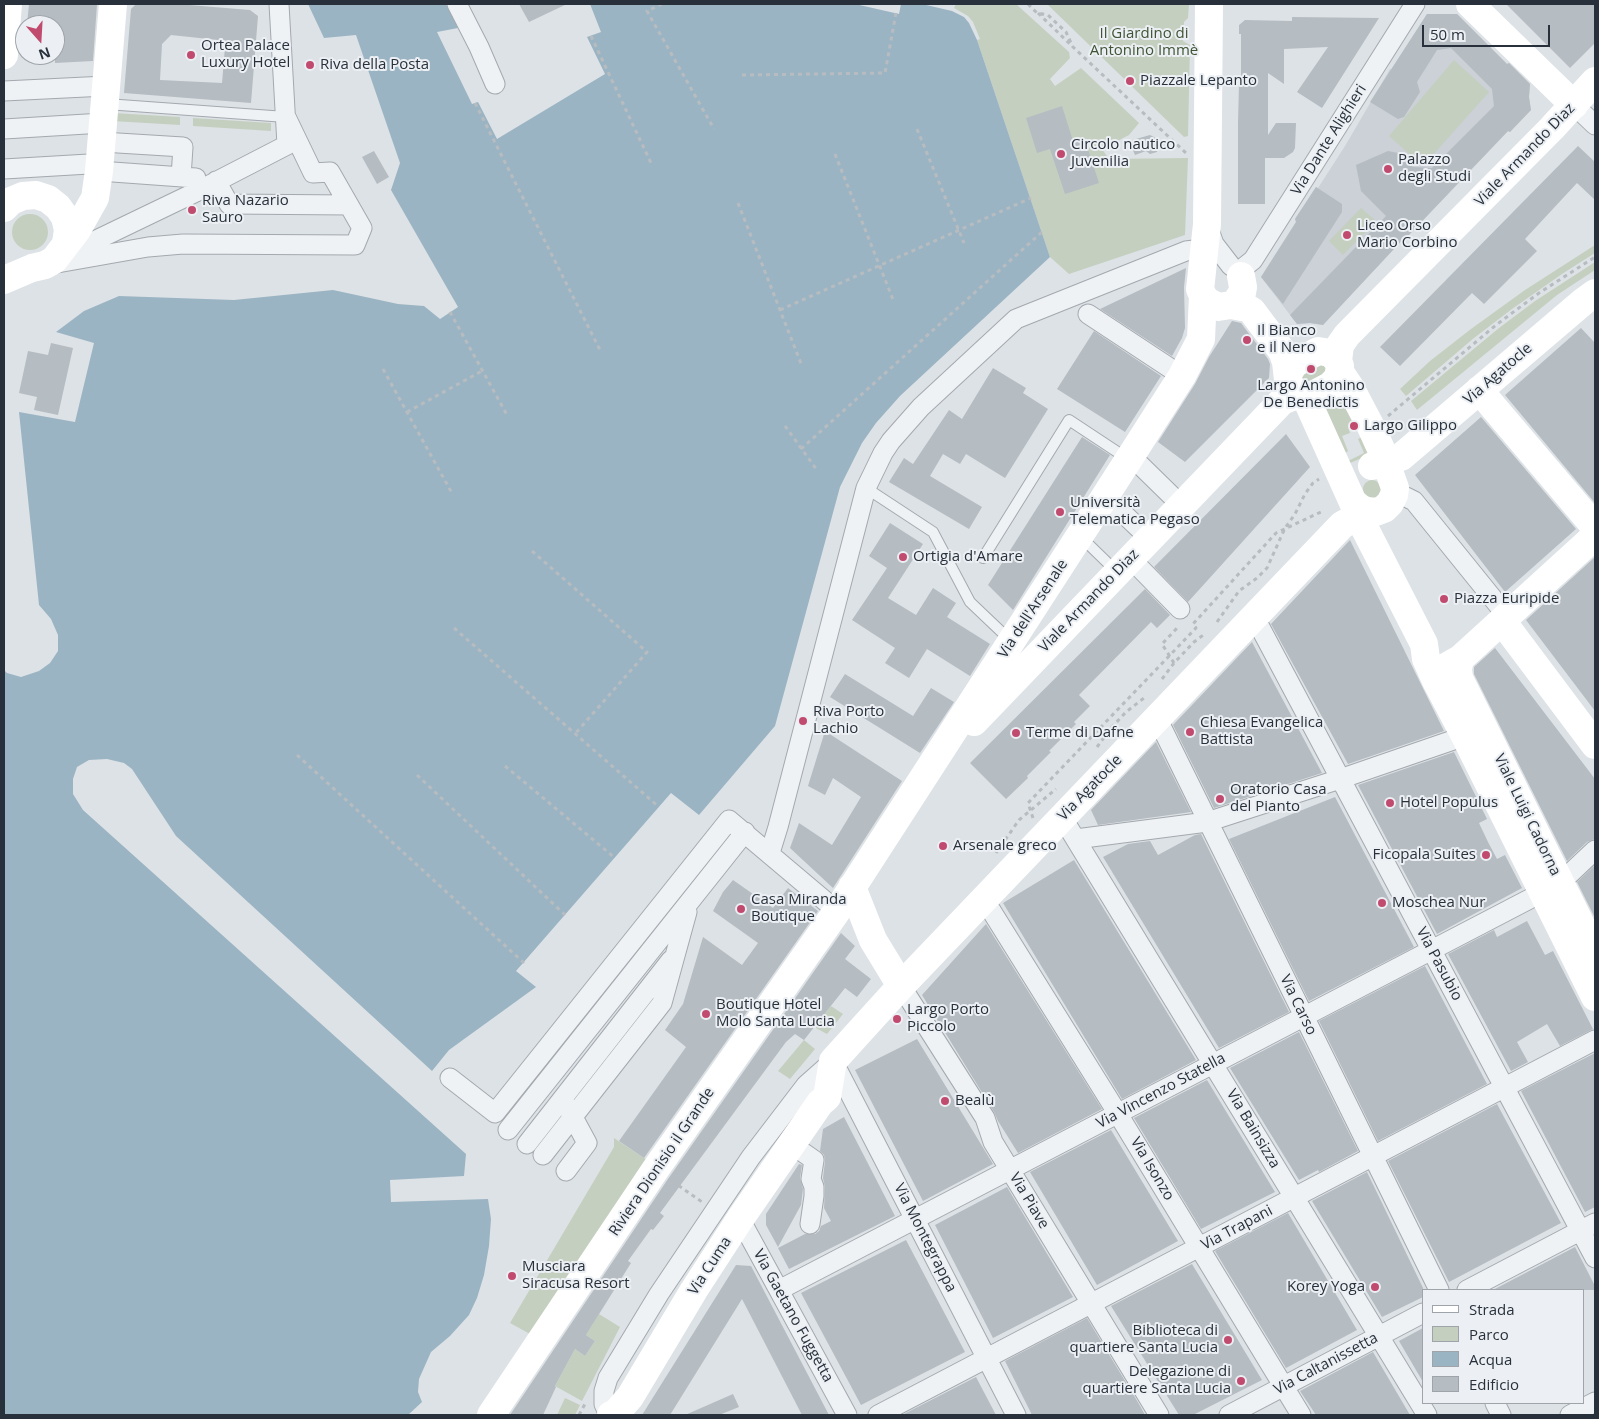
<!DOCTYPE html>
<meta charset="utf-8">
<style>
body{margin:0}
#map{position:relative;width:1599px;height:1419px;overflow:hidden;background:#dde2e6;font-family:"Open Sans",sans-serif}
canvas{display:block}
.frame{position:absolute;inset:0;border:5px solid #28313b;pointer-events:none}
.legend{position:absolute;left:1422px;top:1289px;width:162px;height:115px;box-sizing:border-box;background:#ecf0f4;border:1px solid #9ea4aa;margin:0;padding:6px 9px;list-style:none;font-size:15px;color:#28313b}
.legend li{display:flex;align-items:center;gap:10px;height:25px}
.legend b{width:25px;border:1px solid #9ea4aa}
.north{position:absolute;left:15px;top:15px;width:50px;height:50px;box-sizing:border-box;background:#ecf0f4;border:1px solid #9ea4aa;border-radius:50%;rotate:161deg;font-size:14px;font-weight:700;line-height:20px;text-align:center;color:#28313b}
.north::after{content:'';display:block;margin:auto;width:18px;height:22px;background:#c14b6e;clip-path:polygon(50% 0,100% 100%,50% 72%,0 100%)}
.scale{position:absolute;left:1422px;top:25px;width:128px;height:22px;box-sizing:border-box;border:2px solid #28313b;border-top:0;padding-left:6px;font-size:15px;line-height:18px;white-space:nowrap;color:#28313b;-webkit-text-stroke:4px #ecf0f4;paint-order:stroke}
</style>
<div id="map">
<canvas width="1599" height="1419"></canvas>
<div class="frame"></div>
<ul class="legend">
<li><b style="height:6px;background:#fff"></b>Strada</li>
<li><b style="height:14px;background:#c5cfbf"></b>Parco</li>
<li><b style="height:14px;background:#9bb4c3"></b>Acqua</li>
<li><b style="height:14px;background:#b5bcc2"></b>Edificio</li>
</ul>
<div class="north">N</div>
<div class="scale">50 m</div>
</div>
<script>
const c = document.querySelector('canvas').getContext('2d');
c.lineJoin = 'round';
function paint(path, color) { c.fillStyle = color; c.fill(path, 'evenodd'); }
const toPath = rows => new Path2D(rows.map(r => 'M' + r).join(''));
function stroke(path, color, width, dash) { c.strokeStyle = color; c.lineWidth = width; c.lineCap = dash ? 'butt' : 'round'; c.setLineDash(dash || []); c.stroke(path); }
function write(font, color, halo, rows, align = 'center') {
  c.font = font + ' "Open Sans",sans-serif'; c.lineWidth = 4; c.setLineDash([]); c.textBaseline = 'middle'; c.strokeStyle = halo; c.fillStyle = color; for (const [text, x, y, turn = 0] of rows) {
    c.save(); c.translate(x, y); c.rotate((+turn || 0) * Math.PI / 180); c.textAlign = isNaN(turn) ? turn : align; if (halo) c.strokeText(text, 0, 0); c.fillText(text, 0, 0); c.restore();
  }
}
const built = toPath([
 [1427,14,1457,14,1507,64,1509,63,1530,84,1529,97,1531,110,1510,132,1508,131,1408,236,1407,235,1323,325,1310,323,1297,324,1261,277,1296,222,1295,219,1316,187,1318,188,1345,146,1390,69,1392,69]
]);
const green = toPath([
 [956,4,1016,4,1069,52,1070,58,1050,79,1055,86,1081,68,1139,123,1129,135,1102,149,1109,159,1188,158,1185,235,1069,274,1050,257,977,40,980,39,973,22,968,16,954,8],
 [1047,4,1189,4,1188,18,1184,22,1183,41,1190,45,1188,136,1184,137],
 [1454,60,1489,92,1423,166,1389,136],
 [113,113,180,117,180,125,112,121],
 [193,118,271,123,271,131,193,126],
 [1361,208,1376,221,1343,255,1329,241],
 '12 232a18 18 0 1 1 36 0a18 18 0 1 1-36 0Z',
 [1595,245,1595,253,1562,274,1512,309,1474,338,1406,396,1400,389,1430,361,1471,329,1525,290],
 [1595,262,1595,270,1557,295,1417,410,1411,401,1499,328,1535,301],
 [1320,362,1327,365,1328,372,1310,385,1302,378,1302,376],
 [1338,395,1343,396,1358,422,1348,427,1350,433,1342,436,1348,451,1343,455,1322,403],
 [1365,435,1369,455,1350,463,1346,462,1364,453,1358,439],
 '1363 489a9 9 0 1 1 18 0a9 9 0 1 1-18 0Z',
 [831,1006,843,1014,827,1034,814,1027],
 [804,1040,815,1049,790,1079,778,1071],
 [614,1138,647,1160,530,1334,510,1323,614,1147],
 [599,1314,620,1327,582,1401,555,1386,575,1349,585,1356,595,1341,586,1335],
 [565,1398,580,1405,575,1415,557,1415]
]);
const water = toPath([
 [308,4,446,4,458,28,437,32,472,104,478,102,497,139,605,74,587,37,601,32,590,4,855,4,899,14,901,4,922,4,952,11,964,17,969,23,977,40,1050,257,900,396,876,423,862,443,840,487,775,726,699,815,671,793,516,971,536,987,449,1050,432,1071,176,836,132,769,124,763,107,759,89,760,77,767,73,779,73,794,83,810,466,1154,464,1176,390,1180,391,1202,488,1199,491,1219,489,1246,484,1275,477,1298,469,1315,450,1336,431,1352,419,1379,418,1392,422,1402,408,1415,4,1415,4,670,7,673,21,677,39,671,50,663,58,651,58,635,51,619,39,605,19,412,75,422,94,343,56,332,84,311,119,296,234,300,333,290,398,304,424,306,440,319,458,307,391,190,400,163,356,35,324,38]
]);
const building = toPath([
 [29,4,97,4,93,61,55,63,55,25,27,25],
 [136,4,177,4,250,10,258,16,251,103,124,93,131,9],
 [171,35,218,40,225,47,222,83,160,80,162,44],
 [519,4,567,4,529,22],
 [1506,4,1595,4,1595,43,1570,68],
 [1427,14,1457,14,1507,64,1509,63,1530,84,1529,97,1531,110,1510,132,1508,131,1408,236,1407,235,1323,325,1310,323,1297,324,1290,315,1386,216,1361,191,1356,165,1388,151,1398,153,1413,167,1432,168,1494,106,1492,89,1451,48,1437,50,1417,82,1420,92,1404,117,1398,119,1370,102],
 [1292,17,1379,18,1322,108,1297,92,1328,47,1284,49,1284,84,1268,73,1268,135,1276,123,1296,123,1295,148,1293,152,1284,158,1265,158,1265,204,1238,204,1238,123,1239,83,1241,83,1241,34,1239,34,1239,25,1245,20,1292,21],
 [1062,106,1073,141,1084,137,1099,183,1065,194,1050,149,1037,153,1026,118],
 [1150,135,1156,138,1159,146,1157,152,1150,154,1146,151,1135,155,1129,141],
 [1578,146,1595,162,1595,200,1577,183,1525,239,1537,251,1484,304,1472,293,1400,366,1380,347],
 [374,151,389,177,377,184,362,157],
 [1316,187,1342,204,1342,212,1283,304,1261,277,1296,222,1295,219],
 [1186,268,1184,287,1185,328,1182,338,1172,356,1100,309],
 [1232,321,1241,323,1268,359,1270,364,1269,378,1185,462,1158,442,1195,384,1209,357],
 [1581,328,1595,343,1595,503,1505,395],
 [1094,331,1161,376,1125,432,1057,389],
 [51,343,73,348,58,415,34,410,37,397,19,393,28,351,48,355],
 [993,368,1026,388,1023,393,1048,409,1005,478,966,454,960,464,943,454,930,476,982,507,969,529,889,482,904,458,913,464,949,410,962,419],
 [1481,417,1576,529,1505,592,1415,475],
 [1286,434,1310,467,1188,602,1154,567],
 [1082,437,1110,455,1013,610,988,585],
 [890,523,923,544,888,598,916,615,933,588,956,603,947,617,990,644,970,676,927,649,909,678,885,663,895,648,852,620,887,568,869,556],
 [1350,540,1444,731,1348,764,1271,624],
 [1595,557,1595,711,1526,620],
 [1145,589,1170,615,1157,628,1151,622,1079,695,1090,706,1074,722,1076,724,1049,751,1051,752,1027,776,1028,778,1006,799,970,763],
 [1252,642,1322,773,1214,808,1173,725],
 [1495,648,1595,779,1595,839,1587,842,1567,861,1474,674,1474,667],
 [845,674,913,716,931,688,954,702,920,753,830,697],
 [825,731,902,781,833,888,790,848,799,823,832,845,861,797,833,778,825,795,808,786],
 [1156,742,1191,812,1098,825,1091,810],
 [1454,752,1487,819,1479,823,1488,842,1497,859,1505,855,1522,888,1437,934,1358,785],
 [1335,797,1414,947,1309,1001,1229,839],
 [1201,834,1289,1012,1219,1048,1103,857,1128,844,1150,841,1158,855,1195,835],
 [1074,860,1196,1060,1122,1099,1003,903],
 [1595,865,1595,918,1577,882],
 [733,880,773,908,788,888,818,911,644,1158,619,1141,686,1047,665,1030,683,1004,703,937,742,965,758,943,713,911,723,892],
 [1527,921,1545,955,1553,951,1593,1029,1560,1046,1547,1024,1517,1042,1528,1062,1511,1071,1448,954,1494,930,1497,937],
 [986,924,1102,1109,1018,1153,998,1121,994,1112,922,995],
 [841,933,855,946,845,959,871,979,857,997,845,988,804,1040,795,1034,786,1042,660,1213,664,1216,653,1230,651,1229,628,1261,631,1263,586,1335,595,1341,585,1356,575,1349,555,1386,556,1387,543,1415,510,1415,668,1179],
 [1425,966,1487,1084,1378,1141,1319,1021],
 [1299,1032,1358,1151,1319,1172,1318,1170,1299,1180,1230,1068],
 [917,1039,993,1164,923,1201,855,1070],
 [1595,1053,1595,1207,1585,1212,1521,1091],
 [1207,1080,1275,1192,1201,1229,1134,1118],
 [1497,1104,1561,1223,1449,1282,1388,1161],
 [844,1117,895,1216,789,1269,778,1248,805,1234,815,1234,819,1231,821,1226,831,1221,824,1208,825,1187,823,1178,825,1161,824,1155,820,1151,823,1129],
 [1111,1130,1178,1241,1097,1285,1030,1172],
 [799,1164,802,1165,800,1178,803,1189,801,1205,778,1247,766,1225,766,1214],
 [1367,1172,1423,1288,1423,1297,1382,1317,1312,1201],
 [1007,1187,1073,1297,993,1338,935,1225],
 [1288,1213,1357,1330,1286,1368,1215,1251],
 [906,1240,965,1352,861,1405,801,1293],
 [1575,1247,1595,1286,1595,1290,1493,1290],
 [1192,1264,1262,1380,1193,1415,1179,1415,1111,1306],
 [736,1265,751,1266,829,1415,802,1415,742,1299,670,1415,642,1415],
 [1087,1318,1139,1404,1145,1415,1032,1415,1005,1361],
 [1423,1328,1423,1382,1399,1341],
 [1373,1352,1410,1415,1316,1415,1300,1391],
 [976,1377,996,1415,902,1415],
 [733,1394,739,1407,719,1415,685,1415]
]);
const path = toPath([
 [662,4,647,11,714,129],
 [1028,4,1037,13,1048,15,1066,32,1073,47,1187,154],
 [1038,13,1071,45],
 [591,36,651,163],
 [742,75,885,73,896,13],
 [475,103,600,350],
 [917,129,964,243],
 [835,154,894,302],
 [738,203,802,366],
 [780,310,1031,198],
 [450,312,507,415],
 [383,369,453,495],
 [407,412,482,371],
 [1388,416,1496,325,1539,293,1595,257],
 [785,426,817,470],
 [801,449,1042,232],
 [532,551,647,652,575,734],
 [1217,622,1239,591,1257,578,1267,568,1285,528,1295,514,1305,494,1313,483,1319,479],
 [454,628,659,807],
 [1174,663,1162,644,1179,626],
 [1162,679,1174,663,1194,642,1206,633],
 [1097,747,1111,728,1126,712,1144,698],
 [297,755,524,963],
 [505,766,615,858],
 [417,775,565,915],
 [1033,818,1028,803,1196,628,1193,624,1276,533,1323,511],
 [996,853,1019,820,1056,789],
 [672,1181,702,1202],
 [579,1415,586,1402]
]);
const lane = toPath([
 [106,104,286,117],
 [866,488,933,532,970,602,1011,641],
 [1081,537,1117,572],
 [983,558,1069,420,1128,459]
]);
const street = toPath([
 [457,4,479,47,495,84],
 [4,91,106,86],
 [1574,105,1595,125],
 [4,129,103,123],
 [102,142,183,147,181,177],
 [4,169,89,164,99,171,196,178,196,192],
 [216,181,229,204,349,205],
 [1208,227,1214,244,1231,266],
 [61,257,196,192,287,145,279,4],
 [46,265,148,247,183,244,355,245,362,228,330,172,313,173,286,117],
 [1238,272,1253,260,1415,4],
 [1088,314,1182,376],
 [1131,456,1181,505],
 [1394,495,1406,497,1414,501,1507,616],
 [1105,496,1149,538],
 [1130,558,1180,609],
 [1254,616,1595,1258],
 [1157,718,1439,1290],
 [1062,817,1427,1415],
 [1076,839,1207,822,1340,779,1465,736],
 [770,853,778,827,866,488,883,453,891,441,921,407,1016,319,1186,251,1194,250,1205,255],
 [984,899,1118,1114,1301,1415],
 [901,986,985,1118,993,1142,1159,1415],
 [450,1078,495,1113,729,820,837,911],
 [508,1130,745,832],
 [527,1144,671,960],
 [791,1144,814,1160,811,1179,814,1187,814,1196,810,1224],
 [543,1155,662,1003,687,912],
 [566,1171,587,1143,567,1106],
 [740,1219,847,1415],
 [779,1290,1543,892,1560,883,1595,850],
 [1467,1290,1595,1223],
 [1495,1403,1501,1415],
 [609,1415,604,1404,604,1391,608,1378,659,1294,751,1157,806,1085,833,1061,1016,1415],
 [878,1415,1595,1040],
 [1229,1415,1423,1313],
 [1570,1415,1595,1402]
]);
const secondary = toPath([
 [1209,4,1207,224,1201,281,1200,289,1203,296,1207,301,1218,307,1231,305,1236,302,1242,293,1243,287,1241,276],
 [1470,4,1574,105],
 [4,55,8,4],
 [4,208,11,201,23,196,36,195,48,199,58,207,65,217,68,230,66,243],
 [4,280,32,268,45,265,54,260,77,230,95,198,99,171,113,4],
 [1231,305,1247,308,1252,311,1282,351,1286,362,1288,380,1290,386,1299,394,1311,396,1330,386,1338,378,1340,366,1338,361,1331,353,1318,351,1294,364,1288,374],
 [1338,361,1340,345,1347,335,1552,128,1595,81],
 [1340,372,1350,387,1371,427,1381,449,1395,488,1394,495,1390,503,1384,509,1376,512,1367,511,1360,508,1354,503],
 [1479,390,1595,527],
 [1305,396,1364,527,1424,644,1426,659,1436,681,1465,736,1595,997],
 [1372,466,1401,457,1584,301,1595,293],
 [1502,621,1595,745],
 [1460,659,1458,669,1459,678,1595,953],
 [1444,668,1460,659,1595,536],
 [974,722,1282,401,1299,394],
 [852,887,873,940,901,986],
 [491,1415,655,1170,837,911,1095,512,1182,376,1201,339,1203,296],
 [611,1415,616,1413,630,1397,694,1290,740,1219,820,1103,827,1097,833,1061,901,986,1342,525,1367,511]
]);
const markers = [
 [191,55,5,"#c14b6e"],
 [310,65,5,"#c14b6e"],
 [1130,81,5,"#c14b6e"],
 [1061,154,5,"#c14b6e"],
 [1388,169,5,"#c14b6e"],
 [192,210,5,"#c14b6e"],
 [1347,235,5,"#c14b6e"],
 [1247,340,5,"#c14b6e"],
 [1311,369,5,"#c14b6e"],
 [1354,426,5,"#c14b6e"],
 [1060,512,5,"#c14b6e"],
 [903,557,5,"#c14b6e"],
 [1444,599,5,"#c14b6e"],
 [803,721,5,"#c14b6e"],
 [1190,732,5,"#c14b6e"],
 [1016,733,5,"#c14b6e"],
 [1220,799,5,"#c14b6e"],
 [1390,803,5,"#c14b6e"],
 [943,846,5,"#c14b6e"],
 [1486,855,5,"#c14b6e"],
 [1382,903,5,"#c14b6e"],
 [741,909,5,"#c14b6e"],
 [706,1014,5,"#c14b6e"],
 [897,1019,5,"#c14b6e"],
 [945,1101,5,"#c14b6e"],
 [512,1276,5,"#c14b6e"],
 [1375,1287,5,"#c14b6e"],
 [1228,1340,5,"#c14b6e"],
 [1241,1381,5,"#c14b6e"]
];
const parkNames = [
 ["Il Giardino di",1144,34],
 ["Antonino Immè",1144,51]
];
const poiNames = [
 ["Ortea Palace",201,46],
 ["Luxury Hotel",201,63],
 ["Riva della Posta",320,65],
 ["Piazzale Lepanto",1140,81],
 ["Circolo nautico",1071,145],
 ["Juvenilia",1071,162],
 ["Palazzo",1398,160],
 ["degli Studi",1398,177],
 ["Riva Nazario",202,201],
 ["Sauro",202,218],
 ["Liceo Orso",1357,226],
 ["Mario Corbino",1357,243],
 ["Il Bianco",1257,331],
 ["e il Nero",1257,348],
 ["Largo Antonino",1311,386,"center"],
 ["De Benedictis",1311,403,"center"],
 ["Largo Gilippo",1364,426],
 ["Università",1070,503],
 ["Telematica Pegaso",1070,520],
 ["Ortigia d'Amare",913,557],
 ["Piazza Euripide",1454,599],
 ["Riva Porto",813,712],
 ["Lachio",813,729],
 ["Chiesa Evangelica",1200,723],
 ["Battista",1200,740],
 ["Terme di Dafne",1026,733],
 ["Oratorio Casa",1230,790],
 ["del Pianto",1230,807],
 ["Hotel Populus",1400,803],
 ["Arsenale greco",953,846],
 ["Ficopala Suites",1476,855,"right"],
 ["Casa Miranda",751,900],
 ["Boutique",751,917],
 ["Moschea Nur",1392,903],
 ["Boutique Hotel",716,1005],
 ["Molo Santa Lucia",716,1022],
 ["Largo Porto",907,1010],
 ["Piccolo",907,1027],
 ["Bealù",955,1101],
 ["Musciara",522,1267],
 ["Siracusa Resort",522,1284],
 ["Korey Yoga",1365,1287,"right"],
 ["Biblioteca di",1218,1331,"right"],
 ["quartiere Santa Lucia",1218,1348,"right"],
 ["Delegazione di",1231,1372,"right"],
 ["quartiere Santa Lucia",1231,1389,"right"]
];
const streetNames = [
 ["Via Dante Alighieri",1329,140,-58],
 ["Viale Armando Diaz",1525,155,-46],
 ["Via Agatocle",1498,374,-41],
 ["Viale Armando Diaz",1089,601,-46],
 ["Via dell'Arsenale",1033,609,-57],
 ["Via Agatocle",1090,788,-46],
 ["Viale Luigi Cadorna",1527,815,64],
 ["Via Pasubio",1439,964,62],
 ["Via Carso",1298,1005,64],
 ["Via Vincenzo Statella",1161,1091,-28],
 ["Via Bainsizza",1253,1129,59],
 ["Riviera Dionisio il Grande",662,1162,-56],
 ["Via Isonzo",1152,1169,59],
 ["Via Piave",1029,1201,59],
 ["Via Trapani",1237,1228,-28],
 ["Via Montegrappa",925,1238,63],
 ["Via Cuma",710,1266,-57],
 ["Via Gaetano Fuggetta",793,1316,61],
 ["Via Caltanissetta",1326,1364,-28]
];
paint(built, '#cbd1d7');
paint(green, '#c5cfbf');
paint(water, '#9bb4c3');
paint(building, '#b5bcc2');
stroke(lane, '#a3a9af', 12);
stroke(street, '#a3a9af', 21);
stroke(path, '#b7bcc0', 3, [4, 4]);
stroke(lane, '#eff2f4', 10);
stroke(street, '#eff2f4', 19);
stroke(secondary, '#fff', 28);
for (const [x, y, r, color] of markers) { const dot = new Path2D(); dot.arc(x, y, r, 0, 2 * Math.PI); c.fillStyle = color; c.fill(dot); stroke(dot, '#ecf0f4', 2); }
write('15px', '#415536', '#ecf0f4', parkNames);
write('15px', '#28313b', '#ecf0f4', poiNames, 'left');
write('15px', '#28313b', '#ecf0f4', streetNames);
</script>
